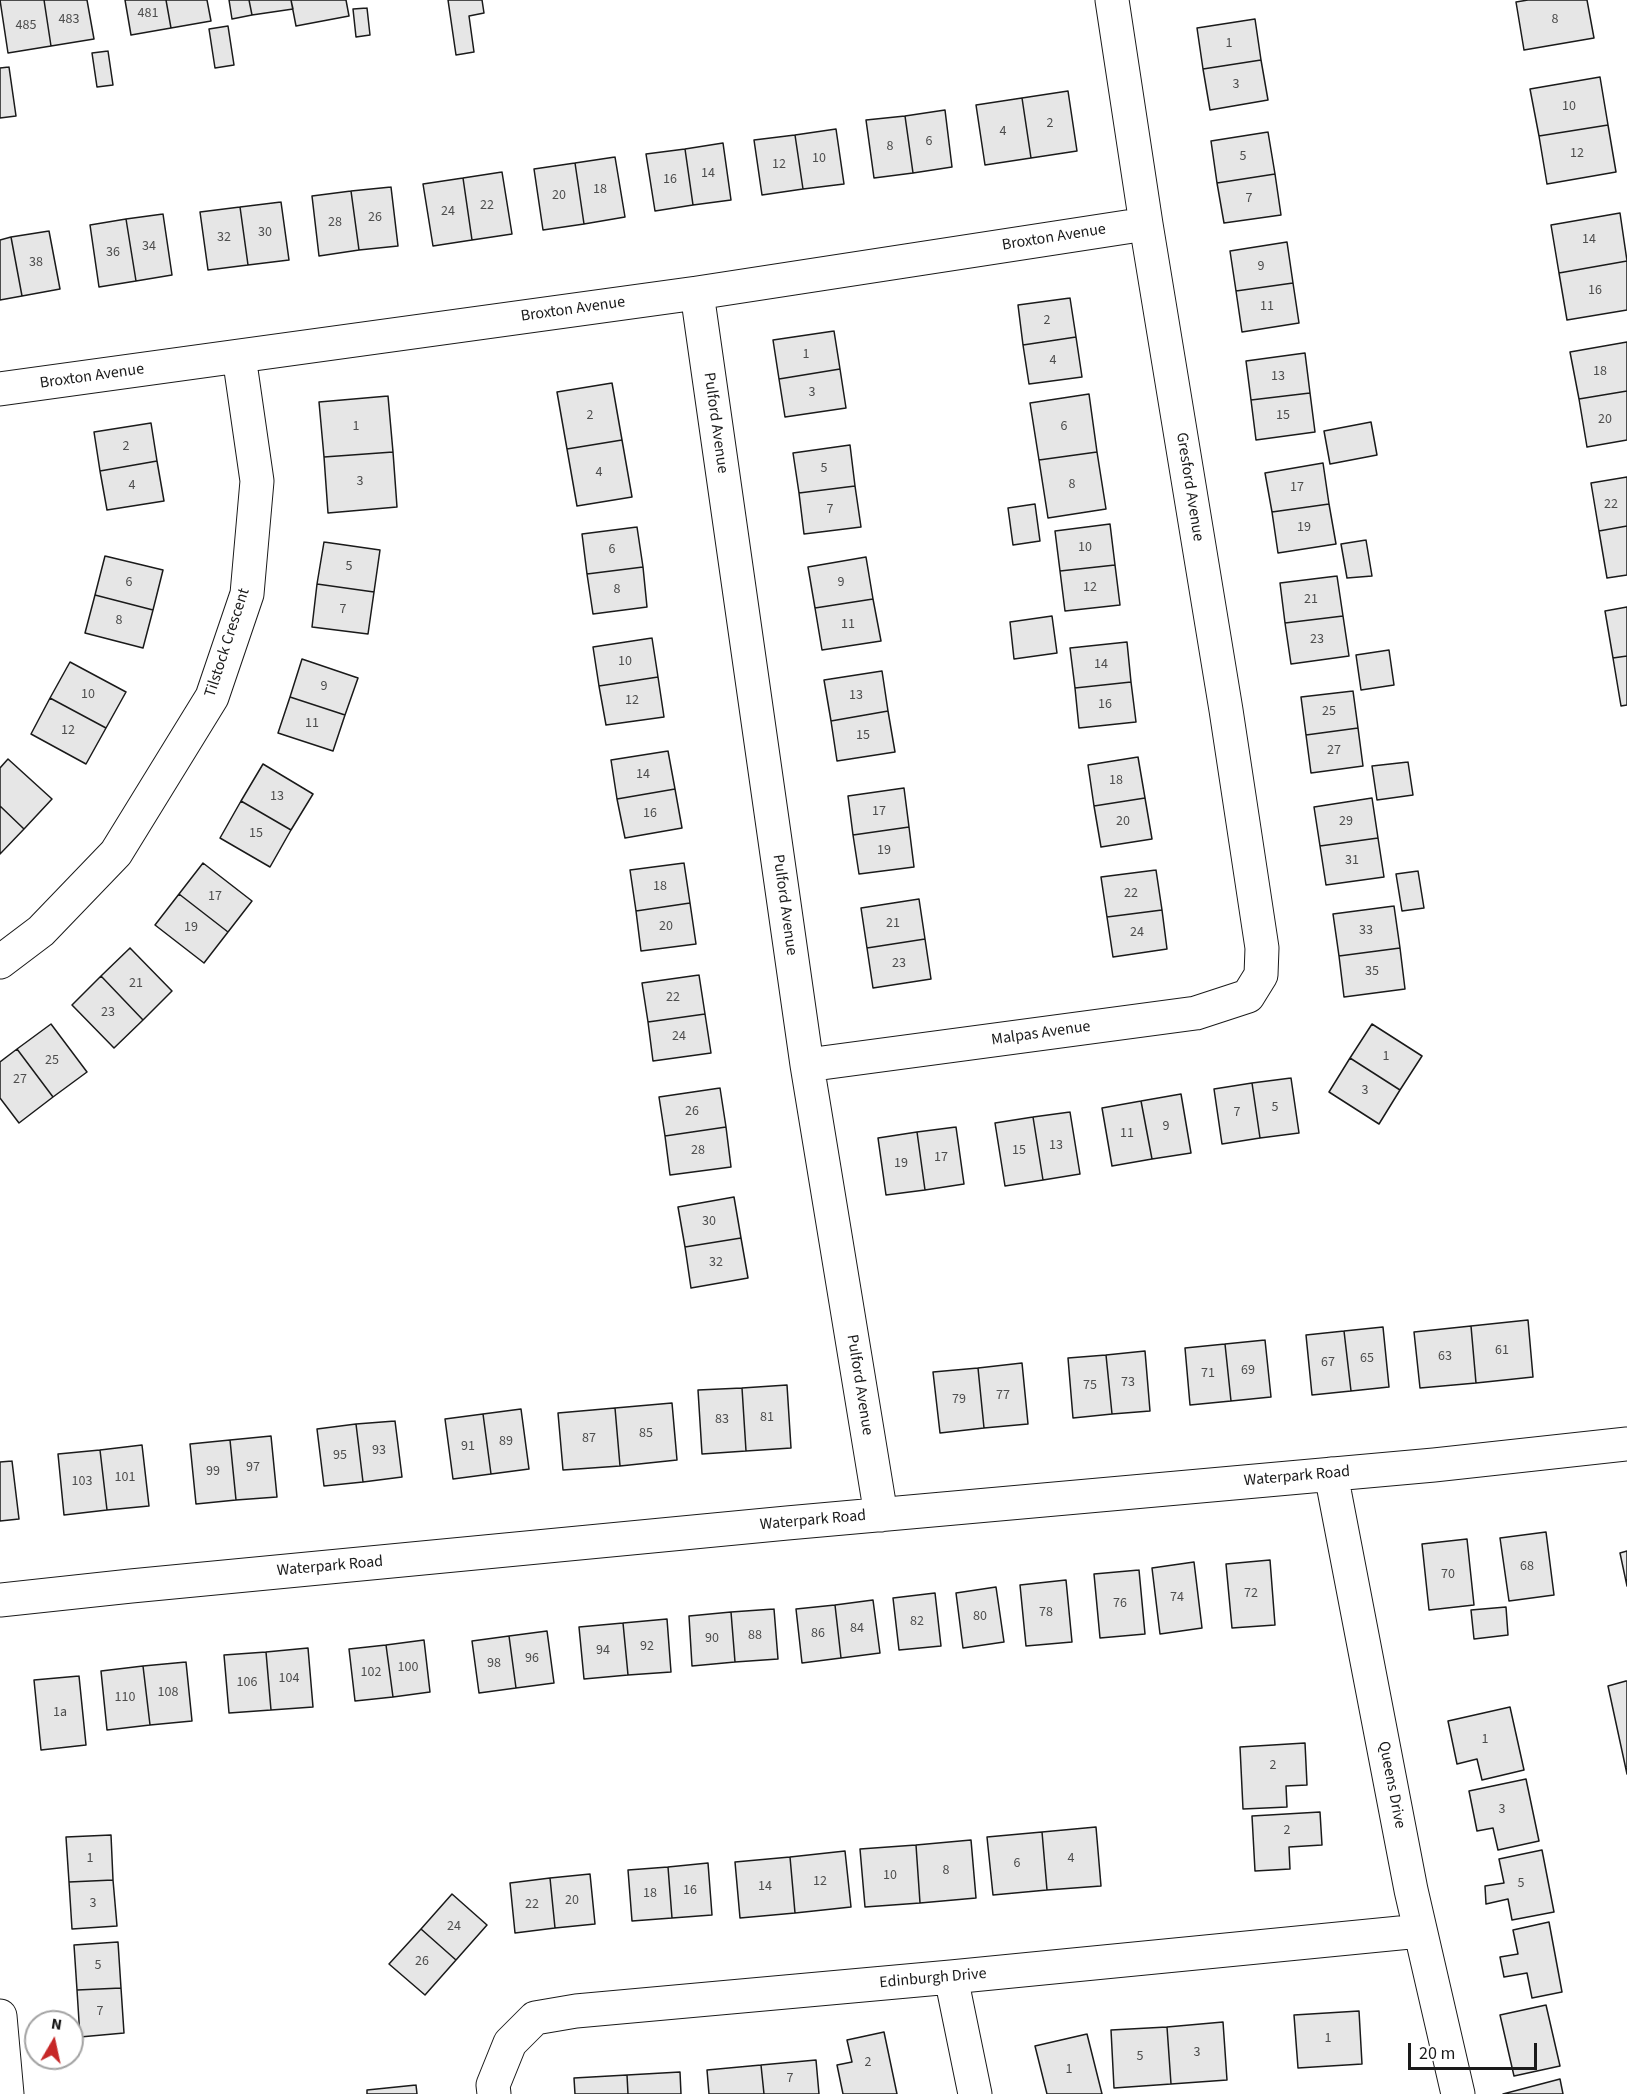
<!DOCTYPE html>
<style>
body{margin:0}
#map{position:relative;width:1627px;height:2094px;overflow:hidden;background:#fff;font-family:"Source Sans 3",sans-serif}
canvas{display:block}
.north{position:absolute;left:24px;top:2010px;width:60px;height:60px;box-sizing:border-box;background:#fff;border:2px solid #a3a3a3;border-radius:50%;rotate:9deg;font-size:16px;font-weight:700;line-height:24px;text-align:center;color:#1a1a1a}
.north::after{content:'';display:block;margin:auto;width:21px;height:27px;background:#c62828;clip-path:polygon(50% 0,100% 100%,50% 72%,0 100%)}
.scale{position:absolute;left:1408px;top:2043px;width:129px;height:27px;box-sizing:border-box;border:3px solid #1a1a1a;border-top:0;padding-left:8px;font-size:18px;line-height:21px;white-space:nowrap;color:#1a1a1a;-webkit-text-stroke:4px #fff;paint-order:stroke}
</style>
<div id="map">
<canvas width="1627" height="2094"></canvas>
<div class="north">N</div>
<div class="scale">20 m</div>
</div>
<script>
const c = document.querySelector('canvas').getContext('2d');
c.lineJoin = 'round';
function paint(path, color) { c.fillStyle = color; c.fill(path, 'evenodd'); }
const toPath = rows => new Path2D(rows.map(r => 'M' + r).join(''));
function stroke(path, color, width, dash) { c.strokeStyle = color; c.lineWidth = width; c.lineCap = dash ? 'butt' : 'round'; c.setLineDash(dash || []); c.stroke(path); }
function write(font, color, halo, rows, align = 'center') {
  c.font = font + ' "Source Sans 3",sans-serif'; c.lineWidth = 4.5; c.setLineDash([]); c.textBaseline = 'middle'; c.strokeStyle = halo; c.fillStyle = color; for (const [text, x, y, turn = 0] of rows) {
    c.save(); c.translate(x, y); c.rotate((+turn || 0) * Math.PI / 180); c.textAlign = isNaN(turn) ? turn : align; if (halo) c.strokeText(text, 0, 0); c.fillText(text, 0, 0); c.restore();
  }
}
const building = toPath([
 [0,0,44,0,51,46,8,53,0,0],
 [44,0,87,0,94,39,51,46,44,0],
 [125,0,166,0,171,28,131,35,125,0],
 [166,0,207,0,211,21,171,28,166,0],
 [229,0,249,0,252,15,232,19,229,0],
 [249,0,291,0,293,9,252,15,249,0],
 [291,0,346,0,349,16,296,26,291,0],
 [448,0,482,0,484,13,469,16,474,52,456,55,448,0],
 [1528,0,1587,0,1594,38,1524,50,1516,2,1528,0],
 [367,8,370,35,356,37,353,9,367,8],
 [1255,19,1261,60,1203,69,1197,28,1255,19],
 [228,26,234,65,215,68,209,29,228,26],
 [108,51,113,85,97,87,92,53,108,51],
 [1261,60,1268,100,1210,110,1203,69,1261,60],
 [9,67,16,116,0,118,0,68,9,67],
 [1600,77,1608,125,1539,136,1530,89,1600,77],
 [1068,91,1077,151,1031,158,1022,98,1068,91],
 [1022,98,1031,158,985,165,976,105,1022,98],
 [945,110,952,167,913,173,905,116,945,110],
 [905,116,913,173,874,178,866,120,905,116],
 [1608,125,1616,172,1547,184,1539,136,1608,125],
 [836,129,844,184,803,189,795,135,836,129],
 [1268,132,1275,174,1217,183,1211,141,1268,132],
 [795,135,803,189,762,195,754,140,795,135],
 [723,143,731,200,693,205,685,149,723,143],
 [685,149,693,205,655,211,646,154,685,149],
 [615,157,625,217,584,224,575,163,615,157],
 [575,163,584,224,543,230,534,169,575,163],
 [502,172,512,234,472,240,463,178,502,172],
 [1275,174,1281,215,1224,223,1217,183,1275,174],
 [463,178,472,240,433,246,423,184,463,178],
 [391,187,398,246,359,250,351,191,391,187],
 [351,191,359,250,319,256,312,196,351,191],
 [281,202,289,260,248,265,240,207,281,202],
 [240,207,248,265,208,270,200,212,240,207],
 [1620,213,1627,261,1559,273,1551,225,1620,213],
 [163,214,172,275,136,281,126,219,163,214],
 [126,219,136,281,99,287,90,225,126,219],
 [49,231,60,289,22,296,11,237,49,231],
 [11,237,22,296,0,300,0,240,11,237],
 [1287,242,1293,283,1236,291,1230,251,1287,242],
 [1627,261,1627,310,1567,320,1559,273,1627,261],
 [1293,283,1299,323,1242,332,1236,291,1293,283],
 [1070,298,1076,337,1023,345,1018,305,1070,298],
 [834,331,840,369,779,379,773,340,834,331],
 [1076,337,1082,377,1029,384,1023,345,1076,337],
 [1627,342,1627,391,1579,399,1570,352,1627,342],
 [1305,353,1310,393,1251,400,1246,361,1305,353],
 [840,369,846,408,785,417,779,379,840,369],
 [612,383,622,440,567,449,557,392,612,383],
 [1627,391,1627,440,1587,447,1579,399,1627,391],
 [1310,393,1315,432,1256,440,1251,400,1310,393],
 [1089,394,1097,452,1039,460,1030,403,1089,394],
 [388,396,393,452,324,457,319,402,388,396],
 [1371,422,1377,455,1330,464,1324,431,1371,422],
 [151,423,157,461,100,471,94,432,151,423],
 [622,440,632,497,577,506,567,449,622,440],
 [850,445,855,486,799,493,793,453,850,445],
 [393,452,397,507,328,513,324,457,393,452],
 [1097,452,1106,509,1048,518,1039,460,1097,452],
 [157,461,164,501,107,510,100,471,157,461],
 [1323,463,1329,504,1272,512,1265,473,1323,463],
 [1627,477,1627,526,1599,531,1591,483,1627,477],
 [855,486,861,527,804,534,799,493,855,486],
 [1035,504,1040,541,1013,545,1008,508,1035,504],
 [1329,504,1336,544,1278,553,1272,512,1329,504],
 [1110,524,1115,565,1060,571,1055,531,1110,524],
 [1627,526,1627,575,1607,578,1599,531,1627,526],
 [637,527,643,567,587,574,582,534,637,527],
 [1366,540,1372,576,1347,578,1341,544,1366,540],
 [324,542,380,550,374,592,317,584,324,542],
 [105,556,163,570,153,610,95,595,105,556],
 [866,557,873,599,815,608,808,567,866,557],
 [1115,565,1120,605,1065,611,1060,571,1115,565],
 [643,567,647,607,593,614,587,574,643,567],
 [1337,576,1343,616,1285,623,1280,583,1337,576],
 [317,584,374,592,368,634,312,627,317,584],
 [95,595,153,610,143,648,85,633,95,595],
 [873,599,881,641,822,650,815,608,873,599],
 [1627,607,1627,656,1613,658,1605,611,1627,607],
 [1052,616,1057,653,1014,659,1010,622,1052,616],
 [1343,616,1349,656,1291,664,1285,623,1343,616],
 [652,638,658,677,599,686,593,647,652,638],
 [1127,642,1131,682,1075,688,1070,648,1127,642],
 [1389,650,1394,685,1361,690,1356,655,1389,650],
 [1627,656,1627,705,1621,706,1613,658,1627,656],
 [302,659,358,678,345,715,290,697,302,659],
 [70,662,126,692,106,728,50,698,70,662],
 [882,671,888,711,831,721,824,680,882,671],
 [658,677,664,717,606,725,599,686,658,677],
 [1131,682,1136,722,1079,728,1075,688,1131,682],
 [1353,691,1358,728,1306,735,1301,697,1353,691],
 [290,697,345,715,333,751,278,733,290,697],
 [50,698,106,728,86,764,31,734,50,698],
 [888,711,895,752,837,761,831,721,888,711],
 [1358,728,1363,766,1311,773,1306,735,1358,728],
 [668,751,675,789,617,799,611,760,668,751],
 [1138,757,1145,798,1094,806,1088,765,1138,757],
 [8,759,52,799,24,829,0,806,0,768,8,759],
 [1408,762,1413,795,1377,800,1372,766,1408,762],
 [263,764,313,794,291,830,241,801,263,764],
 [904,788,909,827,853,835,848,796,904,788],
 [675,789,682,828,625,838,617,799,675,789],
 [1145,798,1152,839,1101,847,1094,806,1145,798],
 [1372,798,1378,838,1320,846,1314,807,1372,798],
 [241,801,291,830,270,867,220,838,241,801],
 [0,806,24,829,0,854,0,806],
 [909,827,914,867,859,874,853,835,909,827],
 [1378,838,1384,877,1326,885,1320,846,1378,838],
 [203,863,252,901,228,932,179,894,203,863],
 [684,863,690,903,636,911,630,870,684,863],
 [1156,870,1162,910,1107,917,1101,877,1156,870],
 [1418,871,1424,908,1402,911,1396,874,1418,871],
 [179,894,228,932,204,963,155,925,179,894],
 [919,899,925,939,867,948,861,908,919,899],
 [690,903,696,944,641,951,636,911,690,903],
 [1394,906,1400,948,1339,956,1333,914,1394,906],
 [1162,910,1167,949,1113,957,1107,917,1162,910],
 [925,939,931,979,873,988,867,948,925,939],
 [130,948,172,991,143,1020,101,976,130,948],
 [1400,948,1405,989,1344,997,1339,956,1400,948],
 [699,975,705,1014,648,1022,642,983,699,975],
 [101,976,143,1020,114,1048,72,1005,101,976],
 [705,1014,711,1053,653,1061,648,1022,705,1014],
 [51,1024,87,1072,53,1097,17,1049,51,1024],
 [1372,1024,1422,1056,1400,1090,1350,1058,1372,1024],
 [17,1049,53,1097,19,1123,0,1098,0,1062,17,1049],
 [1350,1058,1400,1090,1379,1124,1329,1092,1350,1058],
 [1291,1078,1299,1133,1260,1138,1252,1083,1291,1078],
 [1252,1083,1260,1138,1222,1144,1214,1089,1252,1083],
 [720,1088,726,1127,665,1136,659,1097,720,1088],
 [1181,1094,1191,1153,1152,1159,1141,1101,1181,1094],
 [1141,1101,1152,1159,1112,1166,1102,1108,1141,1101],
 [1070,1112,1080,1174,1043,1180,1033,1117,1070,1112],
 [1033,1117,1043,1180,1005,1186,995,1123,1033,1117],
 [726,1127,731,1167,670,1175,665,1136,726,1127],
 [956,1127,964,1184,925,1190,917,1132,956,1127],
 [917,1132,925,1190,886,1195,878,1138,917,1132],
 [734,1197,741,1238,685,1247,678,1207,734,1197],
 [741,1238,748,1278,691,1288,685,1247,741,1238],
 [1528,1320,1533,1377,1476,1383,1471,1326,1528,1320],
 [1471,1326,1476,1383,1420,1388,1414,1332,1471,1326],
 [1383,1327,1389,1387,1351,1391,1344,1331,1383,1327],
 [1344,1331,1351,1391,1312,1395,1306,1335,1344,1331],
 [1265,1340,1271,1397,1231,1401,1225,1344,1265,1340],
 [1225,1344,1231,1401,1190,1405,1185,1348,1225,1344],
 [1145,1351,1150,1411,1112,1414,1106,1355,1145,1351],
 [1106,1355,1112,1414,1073,1418,1068,1358,1106,1355],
 [1022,1363,1028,1424,984,1428,978,1368,1022,1363],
 [978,1368,984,1428,940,1433,933,1372,978,1368],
 [787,1385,791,1448,746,1451,742,1388,787,1385],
 [742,1388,746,1451,702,1454,698,1390,742,1388],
 [672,1403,677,1460,620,1466,615,1408,672,1403],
 [615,1408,620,1466,563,1470,558,1413,615,1408],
 [521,1409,529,1469,491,1474,483,1414,521,1409],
 [483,1414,491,1474,453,1479,445,1419,483,1414],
 [395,1421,402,1477,363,1482,356,1424,395,1421],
 [356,1424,363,1482,324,1486,317,1429,356,1424],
 [271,1436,277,1497,236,1500,230,1440,271,1436],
 [230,1440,236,1500,196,1504,190,1444,230,1440],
 [142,1445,149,1506,107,1510,100,1450,142,1445],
 [100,1450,107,1510,64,1515,58,1454,100,1450],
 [12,1461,19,1519,0,1521,0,1462,12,1461],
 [1546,1532,1554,1595,1509,1601,1500,1538,1546,1532],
 [1467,1539,1474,1605,1429,1610,1422,1544,1467,1539],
 [1627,1551,1627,1586,1620,1553,1627,1551],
 [1270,1560,1275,1625,1232,1628,1226,1564,1270,1560],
 [1194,1562,1202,1628,1160,1634,1152,1568,1194,1562],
 [1139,1570,1145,1634,1100,1638,1094,1574,1139,1570],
 [1066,1580,1072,1642,1026,1646,1020,1585,1066,1580],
 [996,1587,1004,1642,963,1648,956,1593,996,1587],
 [935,1593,941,1646,899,1650,893,1598,935,1593],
 [873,1600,880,1653,841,1658,835,1605,873,1600],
 [835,1605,841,1658,802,1663,796,1609,835,1605],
 [1506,1607,1508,1635,1474,1639,1471,1610,1506,1607],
 [774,1609,778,1659,735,1662,731,1612,774,1609],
 [731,1612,735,1662,692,1666,689,1616,731,1612],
 [667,1619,671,1672,628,1675,623,1623,667,1619],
 [623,1623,628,1675,584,1679,579,1627,623,1623],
 [547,1631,554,1683,516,1688,509,1636,547,1631],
 [509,1636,516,1688,479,1693,472,1641,509,1636],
 [424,1640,430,1692,393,1697,386,1645,424,1640],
 [386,1645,393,1697,355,1701,349,1649,386,1645],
 [308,1648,313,1707,271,1710,266,1652,308,1648],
 [266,1652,271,1710,229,1713,224,1655,266,1652],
 [186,1662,192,1721,150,1725,143,1666,186,1662],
 [143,1666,150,1725,107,1730,101,1671,143,1666],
 [79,1676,86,1745,41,1750,34,1680,79,1676],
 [1626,1681,1627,1681,1627,1774,1608,1686,1626,1681],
 [1510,1707,1524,1770,1482,1780,1477,1759,1457,1764,1448,1721,1510,1707],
 [1305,1743,1307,1785,1286,1786,1287,1807,1243,1809,1240,1747,1305,1743],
 [1526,1779,1539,1841,1498,1850,1493,1828,1477,1831,1469,1791,1526,1779],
 [1320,1812,1322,1845,1289,1847,1290,1869,1255,1871,1252,1816,1320,1812],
 [1096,1827,1101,1886,1047,1890,1042,1832,1096,1827],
 [1042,1832,1047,1890,993,1895,987,1837,1042,1832],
 [111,1835,113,1880,69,1882,66,1837,111,1835],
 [971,1840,976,1898,920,1903,916,1845,971,1840],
 [916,1845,920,1903,865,1907,860,1849,916,1845],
 [1542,1850,1554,1912,1512,1920,1508,1899,1486,1904,1485,1886,1504,1883,1499,1859,1542,1850],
 [845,1851,851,1907,795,1913,790,1857,845,1851],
 [790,1857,795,1913,740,1918,735,1862,790,1857],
 [708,1863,712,1915,672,1918,668,1867,708,1863],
 [668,1867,672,1918,632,1921,628,1870,668,1867],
 [590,1874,595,1924,555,1928,550,1878,590,1874],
 [550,1878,555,1928,515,1933,510,1883,550,1878],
 [113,1880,117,1926,72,1929,69,1882,113,1880],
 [452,1894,487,1925,456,1960,421,1929,452,1894],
 [1549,1922,1562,1992,1532,1998,1527,1973,1504,1977,1500,1957,1518,1954,1513,1930,1549,1922],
 [421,1929,456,1960,425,1995,389,1964,421,1929],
 [118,1942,121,1988,77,1990,74,1945,118,1942],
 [121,1988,124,2033,80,2037,77,1990,121,1988],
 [1546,2005,1560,2066,1514,2076,1500,2015,1546,2005],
 [1359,2011,1362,2064,1298,2068,1294,2015,1359,2011],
 [1223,2022,1227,2080,1171,2084,1167,2027,1223,2022],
 [1167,2027,1171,2084,1114,2088,1111,2030,1167,2027],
 [884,2032,897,2094,843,2094,837,2065,852,2062,847,2040,884,2032],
 [1087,2034,1102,2094,1047,2094,1035,2046,1087,2034],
 [816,2060,819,2094,764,2094,761,2065,816,2060],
 [761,2065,764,2094,709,2094,707,2070,761,2065],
 [680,2072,681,2094,628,2094,627,2075,680,2072],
 [627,2075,628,2094,575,2094,574,2078,627,2075],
 [1560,2079,1563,2094,1503,2094,1560,2079],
 [416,2085,417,2094,367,2094,367,2090,416,2085]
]);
const minor = toPath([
 [697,293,807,1065,881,1515],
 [0,389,697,293,1146,224],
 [0,962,41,931,116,853,212,697,247,594,257,481,239,356],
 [807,1065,1196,1013,1248,996,1261,975,1262,948,1226,710,1146,224,1112,0],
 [1331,1474,1411,1890,1458,2094],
 [0,1600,131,1586,787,1523,1434,1465,1627,1444],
 [951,1977,975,2094],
 [0,2016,7,2094],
 [494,2094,493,2085,510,2043,535,2018,576,2011,951,1977,1420,1931]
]);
const numberNames = [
 ["481",148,14],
 ["483",69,20],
 ["8",1555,20],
 ["485",26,26],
 ["1",1229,44],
 ["3",1236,85],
 ["10",1569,107],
 ["2",1050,124],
 ["4",1003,132],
 ["6",929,142],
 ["8",890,147],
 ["12",1577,154],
 ["5",1243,157],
 ["10",819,159],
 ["12",779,165],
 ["14",708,174],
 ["16",670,180],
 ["18",600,190],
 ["20",559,196],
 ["7",1249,199],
 ["22",487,206],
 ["24",448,212],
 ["26",375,218],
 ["28",335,223],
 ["30",265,233],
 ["32",224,238],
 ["14",1589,240],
 ["34",149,247],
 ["36",113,253],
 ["38",36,263],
 ["9",1261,267],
 ["16",1595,291],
 ["11",1267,307],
 ["2",1047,321],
 ["1",806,355],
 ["4",1053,361],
 ["18",1600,372],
 ["13",1278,377],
 ["3",812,393],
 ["2",590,416],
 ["15",1283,416],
 ["20",1605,420],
 ["1",356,427],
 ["6",1064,427],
 ["2",126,447],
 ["5",824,469],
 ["4",599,473],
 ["3",360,482],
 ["8",1072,485],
 ["4",132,486],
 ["17",1297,488],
 ["22",1611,505],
 ["7",830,510],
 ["19",1304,528],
 ["10",1085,548],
 ["6",612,550],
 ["5",349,567],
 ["6",129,583],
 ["9",841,583],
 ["12",1090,588],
 ["8",617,590],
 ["21",1311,600],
 ["7",343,610],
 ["8",119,621],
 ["11",848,625],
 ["23",1317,640],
 ["10",625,662],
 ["14",1101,665],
 ["9",324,687],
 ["10",88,695],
 ["13",856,696],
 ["12",632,701],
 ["16",1105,705],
 ["25",1329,712],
 ["11",312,724],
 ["12",68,731],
 ["15",863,736],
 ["27",1334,751],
 ["14",643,775],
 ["18",1116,781],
 ["13",277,797],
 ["17",879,812],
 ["16",650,814],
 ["20",1123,822],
 ["29",1346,822],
 ["15",256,834],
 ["19",884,851],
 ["31",1352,861],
 ["18",660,887],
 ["22",1131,894],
 ["17",215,897],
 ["21",893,924],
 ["20",666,927],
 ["19",191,928],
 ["33",1366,931],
 ["24",1137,933],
 ["23",899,964],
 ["35",1372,972],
 ["21",136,984],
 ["22",673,998],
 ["23",108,1013],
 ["24",679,1037],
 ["1",1386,1057],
 ["25",52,1061],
 ["27",20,1080],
 ["3",1365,1091],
 ["5",1275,1108],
 ["26",692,1112],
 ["7",1237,1113],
 ["9",1166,1127],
 ["11",1127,1134],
 ["13",1056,1146],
 ["28",698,1151],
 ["15",1019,1151],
 ["17",941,1158],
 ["19",901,1164],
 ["30",709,1222],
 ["32",716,1263],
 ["61",1502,1351],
 ["63",1445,1357],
 ["65",1367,1359],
 ["67",1328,1363],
 ["69",1248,1371],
 ["71",1208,1374],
 ["73",1128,1383],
 ["75",1090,1386],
 ["77",1003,1396],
 ["79",959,1400],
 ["81",767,1418],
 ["83",722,1420],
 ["85",646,1434],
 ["87",589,1439],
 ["89",506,1442],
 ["91",468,1447],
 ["93",379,1451],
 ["95",340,1456],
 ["97",253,1468],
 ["99",213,1472],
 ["101",125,1478],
 ["103",82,1482],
 ["68",1527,1567],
 ["70",1448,1575],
 ["72",1251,1594],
 ["74",1177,1598],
 ["76",1120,1604],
 ["78",1046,1613],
 ["80",980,1617],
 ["82",917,1622],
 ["84",857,1629],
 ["86",818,1634],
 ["88",755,1636],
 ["90",712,1639],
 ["92",647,1647],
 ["94",603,1651],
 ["96",532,1659],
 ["98",494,1664],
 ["100",408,1668],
 ["102",371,1673],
 ["104",289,1679],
 ["106",247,1683],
 ["108",168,1693],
 ["110",125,1698],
 ["1a",60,1713],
 ["1",1485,1740],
 ["2",1273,1766],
 ["3",1502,1810],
 ["2",1287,1831],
 ["1",90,1859],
 ["4",1071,1859],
 ["6",1017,1864],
 ["8",946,1871],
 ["10",890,1876],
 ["12",820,1882],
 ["5",1521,1884],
 ["14",765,1887],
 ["16",690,1891],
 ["18",650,1894],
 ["20",572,1901],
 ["3",93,1904],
 ["22",532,1905],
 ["24",454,1927],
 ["26",422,1962],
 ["5",98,1966],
 ["7",100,2012],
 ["1",1328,2039],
 ["3",1197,2053],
 ["5",1140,2057],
 ["2",868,2063],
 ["1",1069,2070],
 ["7",790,2079]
];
const streetNames = [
 ["Broxton Avenue",1054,238,-9],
 ["Broxton Avenue",573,310,-8],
 ["Broxton Avenue",92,377,-8],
 ["Pulford Avenue",715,423,82],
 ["Gresford Avenue",1189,487,81],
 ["Tilstock Crescent",228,643,-72],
 ["Pulford Avenue",784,905,82],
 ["Malpas Avenue",1041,1034,-8],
 ["Pulford Avenue",859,1385,81],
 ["Waterpark Road",1297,1477,-5],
 ["Waterpark Road",813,1521,-5],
 ["Waterpark Road",330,1567,-5],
 ["Queens Drive",1391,1785,79],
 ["Edinburgh Drive",933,1979,-5]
];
paint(building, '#e6e6e6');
stroke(building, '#1a1a1a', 1.5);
stroke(minor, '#1a1a1a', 35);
stroke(minor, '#fff', 33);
write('14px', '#4d4d4d', null, numberNames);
write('16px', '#1a1a1a', '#fff', streetNames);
</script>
